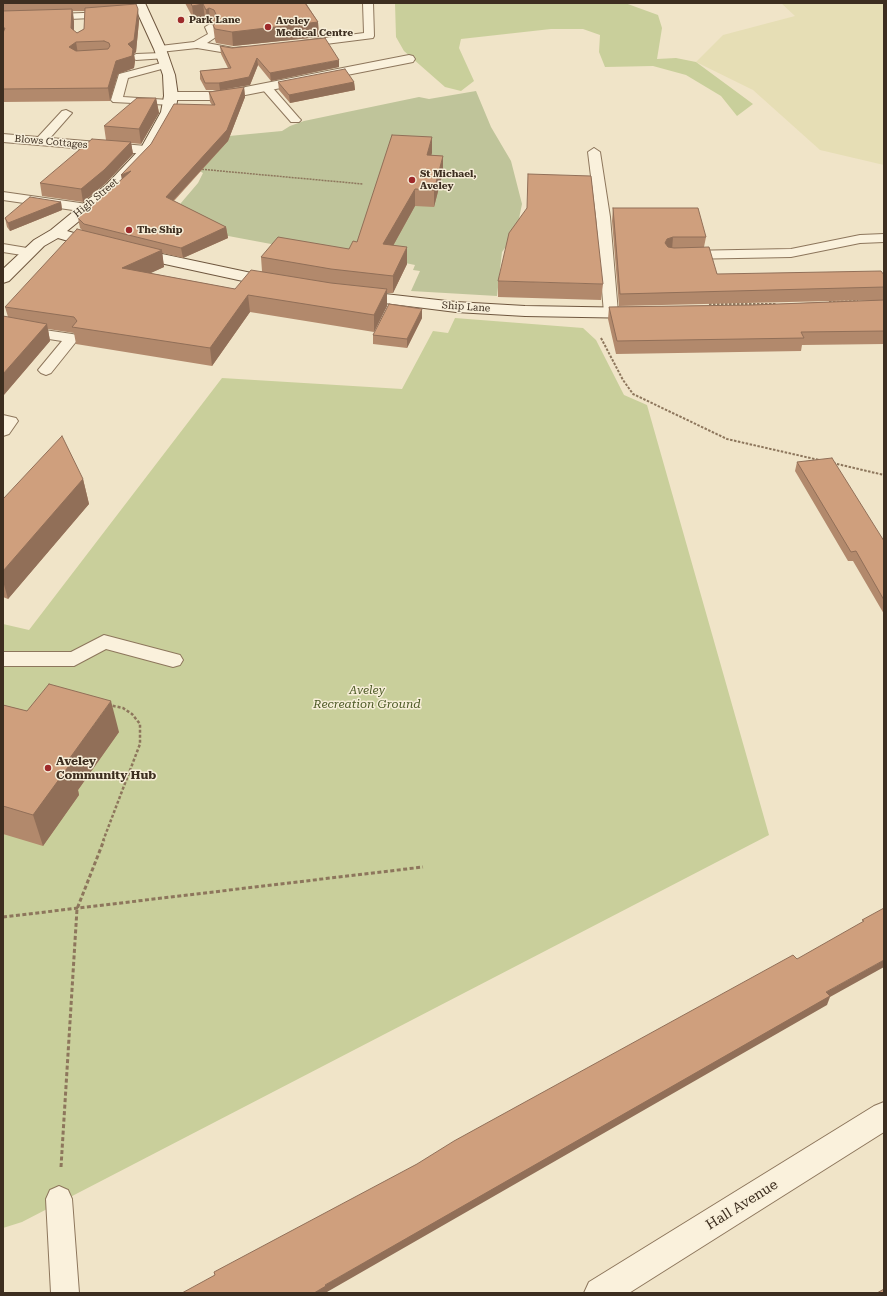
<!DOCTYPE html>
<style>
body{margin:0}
#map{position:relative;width:887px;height:1296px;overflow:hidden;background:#f0e4c8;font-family:"Roboto Serif",serif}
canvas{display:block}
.frame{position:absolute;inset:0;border:4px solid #3d2e20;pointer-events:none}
</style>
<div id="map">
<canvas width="887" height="1296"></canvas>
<div class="frame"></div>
</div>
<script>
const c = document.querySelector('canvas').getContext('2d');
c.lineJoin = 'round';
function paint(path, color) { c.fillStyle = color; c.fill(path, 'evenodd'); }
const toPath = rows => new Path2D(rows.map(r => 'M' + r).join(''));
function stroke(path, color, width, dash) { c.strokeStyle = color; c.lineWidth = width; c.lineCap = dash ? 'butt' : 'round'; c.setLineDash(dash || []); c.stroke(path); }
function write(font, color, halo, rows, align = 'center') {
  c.font = font + ' "Roboto Serif",serif'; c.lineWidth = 3; c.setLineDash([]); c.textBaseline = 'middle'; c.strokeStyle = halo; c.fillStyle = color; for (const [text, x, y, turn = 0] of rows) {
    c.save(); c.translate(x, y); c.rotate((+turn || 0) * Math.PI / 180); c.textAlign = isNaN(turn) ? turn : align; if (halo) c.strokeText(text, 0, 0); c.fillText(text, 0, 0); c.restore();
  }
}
const farmland = toPath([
 [781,3,884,3,884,165,820,150,753,90,696,62,723,35,795,16]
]);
const green = toPath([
 [395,3,625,3,658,15,662,28,657,59,676,58,696,62,753,104,737,116,721,96,686,75,653,66,605,67,599,52,600,35,583,29,551,29,461,39,459,48,474,81,461,91,445,87,404,51,396,37],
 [455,318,583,328,596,340,624,395,647,405,769,835,22,1222,3,1228,3,624,29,630,222,378,402,389,433,331,448,333]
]);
const cemetery = toPath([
 [476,91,491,127,511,161,522,204,516,233,502,252,497,296,411,291,420,271,413,270,415,265,386,259,287,247,223,235,175,210,198,183,203,173,196,169,229,136,282,131,290,126,304,121,419,97,429,99]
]);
const pathFar3 = toPath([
 [199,169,363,184]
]);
const pathFar2 = toPath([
 [829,302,858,301],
 [709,304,776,304],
 [601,338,623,380,633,394,727,439,819,460],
 [833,463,884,475]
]);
const pathFar1 = toPath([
 [103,841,140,744,140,724,132,714,123,708,109,705]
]);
const path = toPath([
 [3,917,423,867],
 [61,1167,77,909,104,840]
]);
const lane = toPath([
 [363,3,373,3,374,36,373,38,302,47,297,44,302,41,364,33,363,3],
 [110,12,115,15,114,17,3,22,3,16,110,12],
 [210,24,214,25,219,35,207,43,233,48,246,47,251,50,246,53,233,54,197,48,160,52,155,49,160,46,194,42,208,34,205,27,210,24],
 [162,53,167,56,166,58,136,60,131,57,136,54,162,53],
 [165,62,170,65,169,67,128,78,123,97,169,100,173,101,175,103,173,105,113,102,111,100,119,74,165,62],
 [267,85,271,86,299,118,301,120,299,122,291,122,263,90,261,88,263,86,267,85],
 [66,110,72,113,50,138,146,146,152,150,146,154,3,142,3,134,38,137,62,111,66,110],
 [594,148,600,152,610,217,618,313,616,316,611,317,606,316,604,313,596,217,588,152,594,148],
 [3,192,87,204,93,208,87,212,3,200,3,192],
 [884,234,884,242,860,243,791,257,685,259,680,258,678,255,680,252,685,251,791,249,860,235,884,234],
 [3,244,33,249,35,252,33,255,28,256,3,252,3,244],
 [3,324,72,334,77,335,79,338,51,373,46,375,41,373,38,370,62,341,3,332,3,324],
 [3,415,16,418,18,421,9,434,3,436,3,415],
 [104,635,180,655,183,660,180,665,173,667,106,649,74,666,3,666,3,652,71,652,104,635],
 [59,1186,68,1190,72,1199,79,1293,51,1293,46,1199,50,1190,59,1186]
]);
const street = toPath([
 [409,55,413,56,415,59,413,62,220,100,171,100,166,99,164,96,166,93,171,92,220,92,409,55],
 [884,1102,884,1132,629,1293,584,1293,589,1282,874,1106,884,1102]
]);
const secondary = toPath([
 [133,3,145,3,166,49,175,75,178,96,175,112,151,153,117,190,67,231,105,242,107,245,105,248,99,250,58,238,44,246,9,281,3,283,3,269,34,240,51,230,107,184,141,148,161,112,164,96,163,75,154,49,133,3],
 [134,248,275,278,281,280,283,283,281,286,275,288,128,256,126,253,128,250,134,248],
 [358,291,456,302,525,306,639,308,645,309,647,313,645,317,639,318,525,316,456,312,352,299,350,296,352,293,358,291]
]);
const wall = toPath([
 [3,3,133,3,139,21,136,52,134,54,135,61,134,68,118,74,110,101,3,102],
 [73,11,85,11,84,29,77,33,74,31,74,22],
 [185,3,310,3,306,3,318,22,319,37,233,46,216,43,215,40,213,25,215,24,210,23,207,24,205,18,194,20],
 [220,46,339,67,271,81,258,65,250,85,226,89,244,87,245,97,228,141,174,201,226,227,228,238,183,258,162,253,164,267,150,273,235,289,262,271,261,257,349,249,357,242,432,137,431,155,443,156,443,172,434,207,415,206,393,246,407,264,393,293,387,293,387,306,374,332,250,312,212,366,76,344,74,333,48,329,50,341,3,396,3,316,8,317,5,307,82,230,80,228,78,218,212,105,210,102,209,92,217,90,206,90,200,79,200,71,228,68,221,54],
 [278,82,354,82,355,90,290,103,279,90],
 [156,98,159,113,141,144,131,143,133,154,106,183,83,202,42,196,40,183,106,140,104,126],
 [61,202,62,210,10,231,7,227,5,218],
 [613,208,706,237,704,247,717,274,884,275,884,344,802,345,801,351,616,354,608,319,609,307,752,305,874,300,619,306,612,221],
 [498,281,603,284,601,300,498,297],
 [422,309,422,318,407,348,373,344,373,335],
 [797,462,884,541,884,614,853,561,848,561,795,471],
 [83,479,89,504,8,599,3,597,3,499],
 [3,705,27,711,119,732,78,790,79,795,43,846,3,834]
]);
const shadedWall = toPath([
 [203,4,205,18,194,20,192,6],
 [209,8,210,23,207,24,206,10],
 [72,9,74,22,74,41,71,28],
 [138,9,139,21,136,52,134,54,135,61,134,68,118,74,110,101,108,88,116,61,128,44],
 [318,22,319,37,233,46,232,32],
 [76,42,78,54,69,47],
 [257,58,258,65,250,85,220,90,219,83],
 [339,60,339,67,271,81,270,73],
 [354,82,355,90,290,103,289,95],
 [244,87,245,97,228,141,167,207,166,197],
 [156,98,159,113,141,144,139,129],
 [432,137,432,153,427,172,427,155],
 [131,142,133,154,106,183,83,202,81,189],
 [443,156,443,172,434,207,434,190],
 [131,171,123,186,121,175],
 [415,189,415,206,384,262,383,244],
 [61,202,62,210,10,231,8,223],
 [226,227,228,238,183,258,181,248],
 [673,237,672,250,666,251,665,243,667,239],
 [407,247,407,264,393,293,393,276],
 [162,250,164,267,125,285,122,268],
 [387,289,387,306,374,332,374,315],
 [248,295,250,312,212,366,210,348],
 [422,309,422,318,407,348,407,339],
 [47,324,50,341,3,396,3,374],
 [83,479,89,504,8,599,3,581,3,571],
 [111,701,119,732,78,790,79,795,43,846,33,815,67,762],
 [884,960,884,967,830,997,827,1005,327,1292,327,1293,314,1293,325,1285,826,992]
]);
const building = toPath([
 [191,3,305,3,318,22,232,32,215,29,213,25,219,21,214,10,209,8,206,10,203,4,192,6,191,3],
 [136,4,138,9,134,40,128,44,133,49,132,56,116,61,108,88,3,89,3,33,5,28,3,28,3,11,72,9,71,28,77,33,84,29,85,8,136,4],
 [104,41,109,43,110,46,108,49,76,51,69,47,76,42,104,41],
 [325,38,339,60,270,73,257,58,249,77,219,83,205,83,200,71,231,68,220,46,232,48,325,38],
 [345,69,354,82,289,95,278,82,345,69],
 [244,87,227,130,166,197,226,227,181,248,84,224,78,218,131,171,121,175,151,144,174,104,215,105,209,92,244,87],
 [137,98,156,98,139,129,104,126,137,98],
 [392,135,432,137,427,155,443,156,434,190,415,189,383,244,407,247,393,276,331,269,261,257,278,237,349,249,353,241,357,242,392,135],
 [92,139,131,142,104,170,81,189,40,183,92,139],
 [528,174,591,176,603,284,498,281,509,233,527,208,528,174],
 [30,197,61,202,8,223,5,218,30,197],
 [613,208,698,208,706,237,673,237,667,239,665,243,668,247,674,248,709,247,717,274,881,271,884,275,884,287,620,294,613,208],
 [77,229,162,250,122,268,235,289,251,270,331,283,387,289,374,315,248,295,210,348,72,327,77,321,74,317,5,307,77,229],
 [884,300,884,331,801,332,804,338,617,341,609,307,752,305,884,300],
 [389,304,422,309,407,339,373,335,389,304],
 [3,316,47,324,3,374,3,316],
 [62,436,83,479,3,571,3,499,62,436],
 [832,458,884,541,884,600,856,551,851,552,797,462,832,458],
 [49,684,111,701,67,762,71,763,33,815,3,806,3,705,27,711,49,684],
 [884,908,884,960,826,992,830,996,325,1285,326,1286,314,1293,182,1293,215,1275,214,1272,417,1164,454,1141,793,955,797,959,864,921,862,920,884,908],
 [884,1289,884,1293,877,1293,884,1289]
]);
const markers = [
 [181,20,4,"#9e2a2b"],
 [268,27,4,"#9e2a2b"],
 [412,180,4,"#9e2a2b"],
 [129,230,4,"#9e2a2b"],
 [48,768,4,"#9e2a2b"]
];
const farPoinames = [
 ["Park Lane",189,20],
 ["Aveley",276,21],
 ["Medical Centre",276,33],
 ["St Michael,",420,174],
 ["Aveley",420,186],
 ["The Ship",137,230]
];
const farStreetnames = [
 ["Blows Cottages",51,142,5],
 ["High Street",96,198,-40],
 ["Ship Lane",466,307,4]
];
const parkNames = [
 ["Aveley",367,690],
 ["Recreation Ground",367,704]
];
const poiNames = [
 ["Aveley",56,761],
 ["Community Hub",56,775]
];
const nearStreetnames = [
 ["Hall Avenue",742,1205,-32]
];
paint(farmland, '#e6deb5');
paint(green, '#c9cf9b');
paint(cemetery, '#bfc49a');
stroke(lane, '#8d765c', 2);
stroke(street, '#8d765c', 2);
stroke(secondary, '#6f573f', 2);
stroke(pathFar3, '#8d765c', 1.5, [2, 1]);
stroke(pathFar2, '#8d765c', 2, [2.5, 1.5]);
stroke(pathFar1, '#8d765c', 2.5, [3, 2]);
stroke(path, '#8d765c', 3, [4, 2.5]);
paint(lane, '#faf1dc');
paint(street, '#faf1dc');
paint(secondary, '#faf1dc');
paint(wall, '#b2896c');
paint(shadedWall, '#916f58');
paint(building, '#cf9f7d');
stroke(building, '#916f58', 1);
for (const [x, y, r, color] of markers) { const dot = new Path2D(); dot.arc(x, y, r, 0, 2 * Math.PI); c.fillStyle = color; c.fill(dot); stroke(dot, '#f7eed8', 1.5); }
write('bold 10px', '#3d2e20', '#f7eed8', farPoinames, 'left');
write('10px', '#3d2e20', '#f7eed8', farStreetnames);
write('italic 12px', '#4d5a26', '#f7eed8', parkNames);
write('bold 12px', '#3d2e20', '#f7eed8', poiNames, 'left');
write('14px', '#3d2e20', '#f7eed8', nearStreetnames);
</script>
